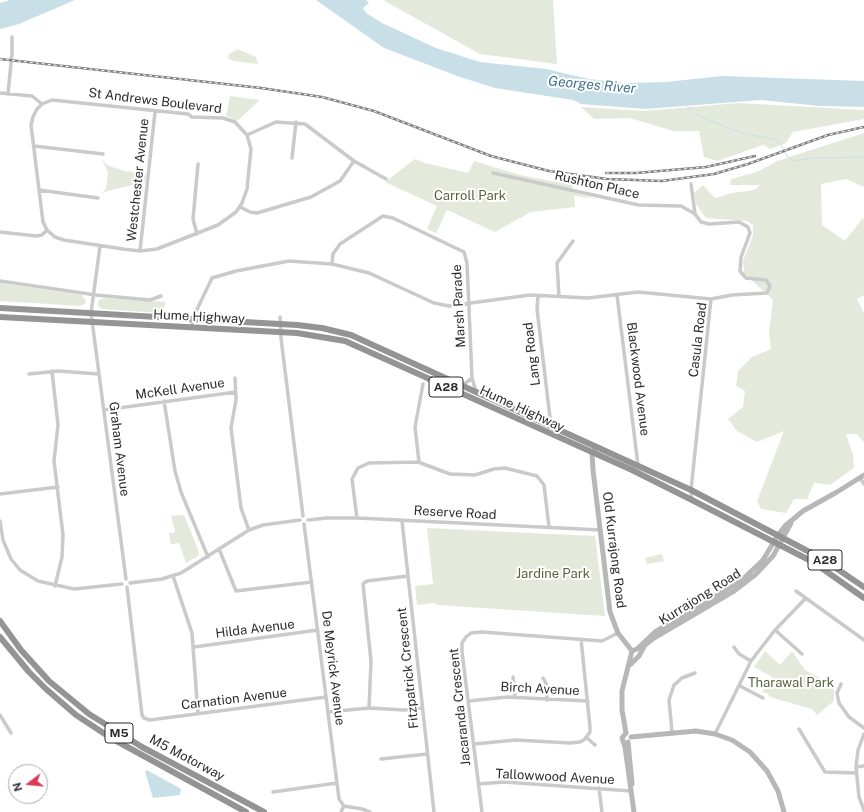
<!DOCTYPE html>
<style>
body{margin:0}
#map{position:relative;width:864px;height:812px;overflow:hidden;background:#fff;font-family:"Public Sans",sans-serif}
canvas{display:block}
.north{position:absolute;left:8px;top:764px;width:40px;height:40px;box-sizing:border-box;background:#fff;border:1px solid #ababab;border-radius:50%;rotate:254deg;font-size:11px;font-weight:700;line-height:16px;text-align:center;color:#2d2d2d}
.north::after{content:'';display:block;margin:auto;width:14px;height:18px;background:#d93a54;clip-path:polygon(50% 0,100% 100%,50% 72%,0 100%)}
</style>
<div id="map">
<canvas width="864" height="812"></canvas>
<div class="north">N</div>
</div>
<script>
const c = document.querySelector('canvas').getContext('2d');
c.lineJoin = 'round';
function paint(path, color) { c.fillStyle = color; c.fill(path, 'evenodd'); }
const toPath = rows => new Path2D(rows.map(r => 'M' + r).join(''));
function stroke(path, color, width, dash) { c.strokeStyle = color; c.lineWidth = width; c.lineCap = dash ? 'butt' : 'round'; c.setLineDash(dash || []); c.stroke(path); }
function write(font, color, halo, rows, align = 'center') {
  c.font = font + ' "Public Sans",sans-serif'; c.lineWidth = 4; c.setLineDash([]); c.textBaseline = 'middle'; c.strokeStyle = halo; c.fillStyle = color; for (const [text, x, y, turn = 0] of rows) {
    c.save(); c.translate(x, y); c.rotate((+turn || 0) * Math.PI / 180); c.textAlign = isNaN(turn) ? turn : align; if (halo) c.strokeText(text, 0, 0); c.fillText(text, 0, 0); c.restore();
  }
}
const green = toPath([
 [383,0,553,0,557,64,480,54],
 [238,49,256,57,258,64,233,61,228,58,229,54],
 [230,96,260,100,237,121,226,116],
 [738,103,864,110,864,119,793,132,786,143,770,149,763,145,717,161,704,157,699,131,673,131,630,118,594,119,581,107,643,111],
 [864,133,864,187,846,179,821,184,822,225,845,241,862,219,864,219,864,295,857,299,864,313,864,443,857,434,846,434,853,455,854,468,830,485,814,483,807,499,794,499,786,513,761,509,757,501,784,431,757,442,737,431,728,419,743,407,745,391,736,386,738,371,752,357,771,349,769,332,773,300,744,273,743,261,753,235,753,225,747,221,706,218,696,204,694,193,703,185,715,198,732,193,754,190,761,185,730,185,731,179,757,172,777,161],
 [101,158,107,165,124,171,146,174,145,182,107,191,101,194,106,189,108,172],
 [415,159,425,163,468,173,474,161,520,175,572,185,573,192,598,199,574,196,575,207,531,212,495,232,447,210,436,233,427,229,437,206,385,182],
 [0,283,82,295,86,301,85,304,80,306,0,301],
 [104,298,166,302,161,313,102,309,98,306,98,302,99,300],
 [184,515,199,552,198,556,186,563,179,543,171,544,169,533,174,533,175,531,171,516],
 [427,528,595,536,605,616,436,605,435,603,417,605,415,586,433,584],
 [662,554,664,561,647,564,645,558],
 [765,651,780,665,792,651,805,670,834,686,834,701,817,715,812,709,770,697,767,693,762,692,772,677,754,667]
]);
const water = toPath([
 [10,0,75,0,19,24,0,29,0,3],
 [316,0,366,0,369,3,363,8,366,13,382,23,436,48,480,62,546,69,589,79,626,83,666,82,722,76,864,81,864,107,819,106,761,100,645,109,581,104,573,100,495,88,460,77,384,48],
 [147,770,181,789,180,795,153,798,145,772]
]);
const stream = toPath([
 [686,105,696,115,721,125,745,134,773,139,780,143,787,156,794,161,813,158,864,157]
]);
const street = toPath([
 [0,93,32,96,42,104],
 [8,94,12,53,12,37],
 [52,100,188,114,192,117,223,118,235,122,247,135,251,149,247,189,242,203,236,212,218,225,157,249,140,251,123,249,64,240,55,237,47,230,43,222,31,125,33,117,37,109,42,104,52,100],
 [247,135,276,122,305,124,354,161,386,179],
 [34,146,103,154],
 [292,158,296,122],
 [493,173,639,205,681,206,695,214],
 [39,190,98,198],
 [240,207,250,212,257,213,311,197,340,181,354,161],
 [0,232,36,236,42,235,47,230],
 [197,234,193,219,198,164],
 [100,246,91,313,126,579],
 [140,251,155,112],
 [332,264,333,254,340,244,383,216,393,218,464,252,467,263,472,378,476,391],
 [0,281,96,295,150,300,161,296],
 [617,295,638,465],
 [538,296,537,309,551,426],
 [559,296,557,263,573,241],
 [280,317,281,338,303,516],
 [192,328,192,320,212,278,236,271,289,261,332,264,369,273,434,303,449,306,530,295,588,298,638,292,711,299,732,295,767,293,770,286,766,280,746,278,740,271,741,257,750,233,748,227,739,222,709,224,701,222,695,214,691,184],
 [52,371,58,425,54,461,63,535,62,557,55,586],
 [29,374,58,371,99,374],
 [235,378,236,400,231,428,241,508,249,530],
 [463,385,472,378],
 [164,401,175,471,181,492,208,557],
 [104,410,236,392],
 [419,462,415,427,423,384],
 [860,478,864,484],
 [0,494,58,487],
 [692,500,691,490,711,299],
 [357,518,352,479,358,468,369,463,418,462,450,474,475,475,494,469,505,468,537,476,544,485,549,527],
 [308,520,327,518,357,518,601,530],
 [0,521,3,540,11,559,20,570,38,581,74,589,122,584],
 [402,521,434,812],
 [304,524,339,799,344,806],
 [219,549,236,591,312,582],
 [173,576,192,633,198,714],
 [130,583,162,579,181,573,249,530,263,525,300,520],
 [127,587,142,715,144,718,150,720,326,697],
 [796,591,864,640],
 [775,630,802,654],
 [194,647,318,630],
 [734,647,739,654,751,661],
 [513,677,515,697],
 [543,678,547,685,547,700],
 [841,684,837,693,839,703,849,717,864,728],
 [740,686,763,698],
 [469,701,507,697,588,701],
 [369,708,371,661,363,584,367,581,408,576],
 [328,712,369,708,404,710,422,708],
 [0,715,11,733],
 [799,729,825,772,856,773],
 [672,732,669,700,674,685,682,678,695,673],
 [715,734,751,661,775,630,806,598],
 [864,734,858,750,856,767,859,797,864,810],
 [586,737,595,745],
 [474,744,516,740,570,743,580,742,585,739,590,732,590,727,581,639],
 [381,759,427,754],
 [856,767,864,766],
 [478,784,504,782,631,791],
 [599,788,602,812],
 [273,792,337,783],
 [344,806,362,809,370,812],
 [341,812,344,806],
 [482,812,462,652,462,643,466,637,471,633,482,632,602,641,618,633]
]);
const secondary = toPath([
 [594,450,592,454,593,470,610,612,618,633,632,651],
 [631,664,639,656,645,645,654,638,734,591,755,575,773,556,791,523],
 [626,733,622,710,622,691,632,651,637,649,655,632,742,580,763,560,778,535,785,526,803,511,837,492,864,475],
 [626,733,622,738,625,747,634,812],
 [631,737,696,731,715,734,732,740,750,752,767,771,778,791,784,812],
 [628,742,632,784]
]);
const highway = toPath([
 [0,308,297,325,322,328,351,335,691,490,821,558,864,587],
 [0,317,297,333,345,341,632,470,692,500,813,562,864,598],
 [0,621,21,650,49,681,89,714,142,747,264,812],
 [0,637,29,672,46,689,76,715,111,738,246,812]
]);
const rail = toPath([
 [0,59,261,88,322,97,374,111,491,156,549,171,607,179,662,181,714,174,748,164,828,135,864,127],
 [606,173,636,173,706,167,755,156]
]);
const shields = [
 [446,387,34],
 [825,560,34],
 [119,733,28]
];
const shieldNames = [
 ["A28",446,387],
 ["A28",825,560],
 ["M5",119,733]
];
const streetNames = [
 ["St Andrews Boulevard",155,101,7],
 ["Westchester Avenue",138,180,-84],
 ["Rushton Place",597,185,13],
 ["Marsh Parade",459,306,-93],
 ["Hume Highway",199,317,3],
 ["Casula Road",698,340,-83],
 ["Lang Road",532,354,-97],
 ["Blackwood Avenue",638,379,83],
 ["McKell Avenue",180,389,-8],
 ["Hume Highway",522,409,25],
 ["Graham Avenue",119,449,83],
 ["Reserve Road",455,513,3],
 ["Old Kurrajong Road",614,550,83],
 ["Kurrajong Road",700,597,-32],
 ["Hilda Avenue",255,629,-7],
 ["De Meyrick Avenue",333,668,83],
 ["Fitzpatrick Crescent",408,668,-96],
 ["Birch Avenue",540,689,3],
 ["Carnation Avenue",234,699,-7],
 ["Jacaranda Crescent",460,707,-96],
 ["M5 Motorway",187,758,28],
 ["Tallowwood Avenue",555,777,3]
];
const parkNames = [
 ["Carroll Park",470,196],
 ["Jardine Park",553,574],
 ["Tharawal Park",791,683]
];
const waterNames = [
 ["Georges River",592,85,5]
];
paint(green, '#e4eadb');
paint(water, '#c9dfe8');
stroke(stream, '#c9dfe8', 1);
stroke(street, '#cacaca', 3.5);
stroke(secondary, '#b7b7b7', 5);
stroke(highway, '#949494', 6);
stroke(rail, '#828282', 2.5);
stroke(rail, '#fff', 1, [3]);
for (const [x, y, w] of shields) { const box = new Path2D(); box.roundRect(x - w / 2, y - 10, w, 20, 3); c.fillStyle = '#fff'; c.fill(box); stroke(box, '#2d2d2d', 1); }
write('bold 12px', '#2d2d2d', null, shieldNames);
write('13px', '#2d2d2d', '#fff', streetNames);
write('13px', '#54653e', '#fff', parkNames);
write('italic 14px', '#417389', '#fff', waterNames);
</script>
